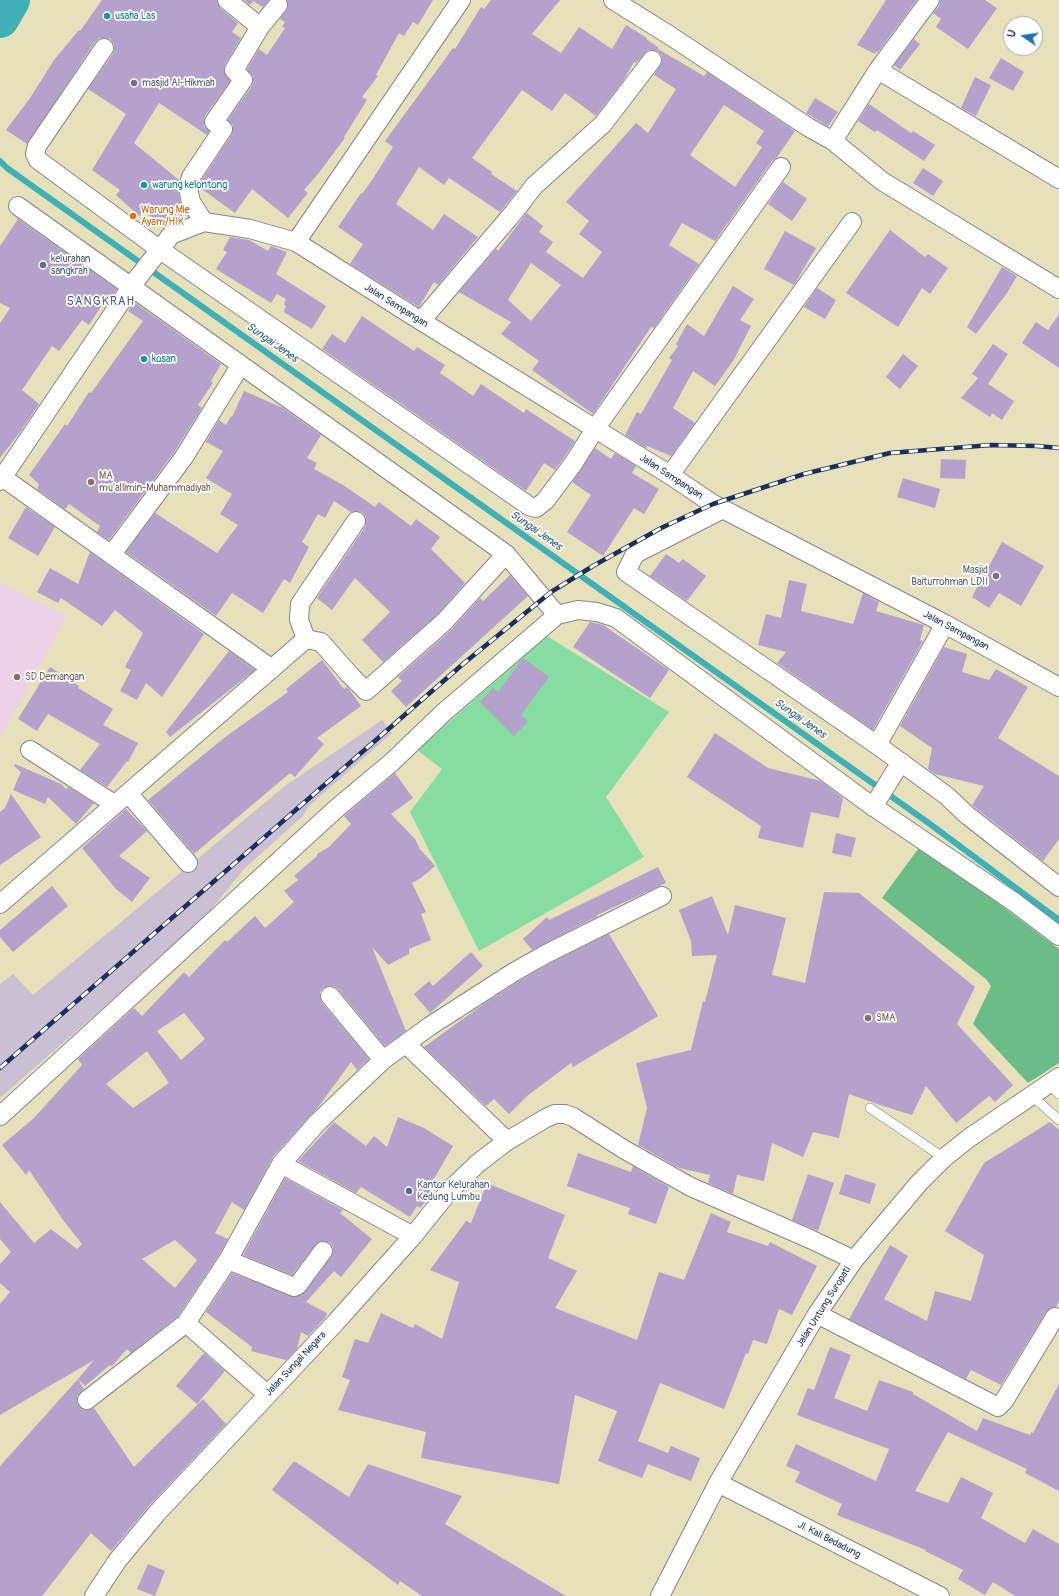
<!DOCTYPE html>
<style>
body{margin:0}
#map{position:relative;width:1059px;height:1596px;overflow:hidden;background:#e6e0bb;font-family:Pangolin,sans-serif}
canvas{display:block}
.north{position:absolute;left:1003px;top:16px;width:40px;height:40px;box-sizing:border-box;background:#fff;border:1px solid #a4acbf;border-radius:50%;rotate:283deg;font-size:11px;font-weight:700;line-height:16px;text-align:center;color:#1b2f5e}
.north::after{content:'';display:block;margin:auto;width:14px;height:18px;background:#1f6fb2;clip-path:polygon(50% 0,100% 100%,50% 72%,0 100%)}
</style>
<div id="map">
<canvas width="1059" height="1596"></canvas>
<div class="north">U</div>
</div>
<script>
const c = document.querySelector('canvas').getContext('2d');
c.lineJoin = 'round';
function paint(path, color) { c.fillStyle = color; c.fill(path, 'evenodd'); }
const toPath = rows => new Path2D(rows.map(r => 'M' + r).join(''));
function stroke(path, color, width, dash) { c.strokeStyle = color; c.lineWidth = width; c.lineCap = dash ? 'butt' : 'round'; c.setLineDash(dash || []); c.stroke(path); }
function write(font, color, halo, rows, align = 'center') {
  c.font = font + ' Pangolin,sans-serif'; c.lineWidth = 3.5; c.setLineDash([]); c.textBaseline = 'middle'; c.strokeStyle = halo; c.fillStyle = color; for (const [text, x, y, turn = 0] of rows) {
    c.save(); c.translate(x, y); c.rotate((+turn || 0) * Math.PI / 180); c.textAlign = isNaN(turn) ? turn : align; if (halo) c.strokeText(text, 0, 0); c.fillText(text, 0, 0); c.restore();
  }
}
const built = toPath([
 [0,583,67,616,0,738]
]);
const industrial = toPath([
 [382,720,392,733,308,807,304,815,244,869,199,924,0,1098,0,984,13,974,33,995,285,786]
]);
const green = toPath([
 [547,636,669,712,606,797,644,857,479,951,410,812,442,769,417,750]
]);
const forest = toPath([
 [921,845,1059,949,1059,1063,1028,1083,973,1024,991,986,986,979,882,898]
]);
const stream = toPath([
 [0,161,7,168,930,824,1059,920]
]);
const river = toPath([
 [0,19,11,0]
]);
const building = toPath([
 [102,0,217,0,220,8,238,23,232,32,241,38,225,65,224,71,230,81,205,116,204,121,204,126,209,131,207,135,159,103,134,143,179,180,178,190,181,204,185,212,180,220,176,222,173,220,171,224,166,226,143,211,139,216,116,195,120,190,92,170,126,114,88,89,113,54,114,48,114,44,110,39,104,38,100,38,95,42,27,144,6,130,30,98,54,60,79,30,80,31],
 [244,0,269,0,263,7,253,1,250,5],
 [287,0,433,0,418,25,413,22,404,36,399,33,376,75,378,76,362,97,367,100,344,137,345,138,318,174,304,190,308,193,288,218,252,189,235,213,199,187,201,181,232,134,233,125,228,120,252,86,253,77,247,69,259,49,267,55,285,28,282,27,285,22,280,19,288,7],
 [491,0,560,0,532,34,561,53,579,27,612,49,626,25,647,38,646,39,658,47,658,49,704,76,707,72,795,131,777,157,772,161,715,241,682,223,669,245,699,264,654,328,651,327,593,414,532,370,539,361,501,334,511,322,459,292,496,249,498,251,534,203,527,213,543,226,539,232,553,242,546,252,583,278,602,252,579,234,589,221,566,202,636,123,648,133,676,89,654,75,662,62,662,56,658,51,653,50,648,50,636,63,634,62,623,81,596,116,565,93,552,111,522,90,472,158,492,172,491,174,517,191,500,212,449,178,444,185,419,167,396,204,433,230,444,214,478,237,438,285,434,282,419,307,350,264,363,244,338,227,361,193,362,194,374,177,393,147,385,141,453,48,455,49,481,7,484,9],
 [724,105,764,131,756,143,762,147,735,187,690,155],
 [531,263,561,285,531,321,508,300],
 [886,0,917,0,878,52,877,51,875,54,857,45],
 [940,0,985,0,997,8,968,49,936,27,941,19,933,13,939,6],
 [914,39,920,44,900,70,894,65],
 [1001,58,1024,72,1013,91,989,78],
 [975,77,991,85,976,116,961,108],
 [815,98,838,112,828,126,806,113],
 [869,104,911,133,913,131,935,145,924,161,877,130,875,132,858,121],
 [923,168,943,181,933,196,913,183],
 [783,182,807,199,792,221,768,204],
 [18,219,117,289,110,299,107,297,89,325,82,320,59,351,52,346,22,390,39,404,20,432,0,458,0,323,10,308,0,303,0,246],
 [890,230,925,257,928,254,948,268,930,294,922,288,898,327,846,293],
 [785,231,816,248,794,285,764,269],
 [230,237,249,240,268,251,271,246,287,252,276,274,326,306,312,329,285,313,284,311,286,306,284,304,286,299,277,294,271,303,216,269,227,252,223,250],
 [1002,267,1017,276,1007,293,976,334,967,327],
 [733,286,754,299,740,320,751,326,733,361,715,386,693,371,673,408,695,423,671,456,647,446,646,448,625,435,637,412,641,414,672,360,669,358,678,346,676,344,687,324,704,336],
 [817,288,836,300,825,319,804,307],
 [134,302,221,364,211,381,213,383,198,405,202,408,175,451,109,540,97,532,100,526,69,504,65,509,37,489,39,484,29,475,65,424,67,426,89,392,91,393,143,321,128,311],
 [1059,314,1059,368,1022,343,1036,322,1048,330],
 [362,316,414,351,417,347,445,365,440,373,473,396,481,384,524,413,526,409,575,441,564,458,555,470,544,463,526,491,322,349,332,334,345,343],
 [993,344,1008,354,988,384,1014,401,1002,420,992,413,990,417,961,398,978,378,972,374],
 [903,354,918,366,900,389,886,377],
 [244,391,283,408,321,435,307,458,317,463,314,469,343,485,375,507,379,502,411,526,416,519,440,537,431,549,465,583,437,615,383,662,362,640,390,612,355,578,332,610,317,598,365,527,366,522,366,517,362,512,356,511,351,512,334,501,325,518,318,514,302,542,309,547,290,583,284,579,263,613,232,593,216,616,126,552,155,513,217,553,238,525,220,514,232,494,206,478,223,451,206,442,219,420,226,425,231,416,232,417],
 [595,448,611,459,615,453,636,466,632,473,659,489,644,514,634,508,603,556,567,532,591,495,572,482],
 [941,459,966,460,965,479,940,478],
 [903,478,940,489,935,508,897,497],
 [26,507,55,527,38,556,8,538],
 [1002,542,1044,566,1021,606,999,593,989,608,972,597],
 [90,552,204,634,162,697,146,683,137,700,120,691,131,670,125,667,143,633,115,610,102,626,61,598,58,603,37,592,50,568,78,584],
 [666,554,679,563,683,559,706,576,687,601,650,576],
 [510,575,528,596,406,707,391,691,402,681,398,677,451,630,480,598,483,601],
 [789,580,807,584,801,611,853,624,863,593,879,602,876,611,924,625,920,640,923,641,873,730,777,663,786,652,758,645,766,614,781,618],
 [590,622,603,625,669,670,650,698,573,647],
 [944,647,967,654,962,672,989,680,996,669,1028,687,998,738,1059,776,1059,839,1043,861,972,805,984,786,935,774,928,769,932,748,900,726],
 [229,651,255,670,170,737,166,732],
 [523,658,549,677,521,715,528,722,514,736,480,702,493,688,498,692],
 [322,660,344,689,347,687,349,689,361,706,317,738,324,744,295,777,290,773,194,854,148,800,224,738,288,692,286,689],
 [50,667,79,686,78,688,113,709,103,725,138,743,128,762,127,761,107,787,80,770,100,744,48,714,37,731,18,719],
 [715,733,768,768,821,781,843,798,839,818,811,812,803,848,758,838,761,826,687,777],
 [15,764,61,784,66,789,68,787,94,803,76,824,48,797,45,804,13,790,21,772,14,766],
 [395,773,413,798,391,814,415,839,420,849,435,866,421,878,412,883,426,912,421,914,431,940,409,949,409,954,388,965,372,947,406,1031,385,1046,338,989,334,986,329,986,323,988,320,992,320,997,322,1003,369,1059,357,1070,351,1062,319,1106,273,1157,244,1210,232,1202,215,1233,228,1239,219,1255,178,1316,131,1353,127,1349,112,1366,110,1365,85,1386,78,1379,94,1360,0,1415,0,1304,10,1292,0,1283,0,1264,11,1252,0,1239,0,1202,34,1243,51,1229,77,1249,82,1244,63,1220,29,1170,26,1175,2,1145,34,1118,82,1065,78,1059,134,1008,142,1016,184,972,189,977,225,940,227,942,255,916,265,928,294,902,284,891,298,880,294,876,317,856,317,854,329,847,351,824,344,816],
 [184,1013,205,1039,181,1060,157,1031],
 [147,1051,169,1083,133,1108,106,1084],
 [175,1240,197,1260,175,1288,142,1259],
 [11,794,41,837,0,865,0,812,5,808],
 [126,809,147,831,119,856,150,878,132,902,116,889,82,848],
 [836,833,856,838,851,857,832,853],
 [658,867,666,883,597,915,598,916,532,950,523,939,547,917,549,920],
 [52,886,68,906,13,952,0,937,0,930],
 [824,892,859,893,975,987,957,1024,1013,1085,995,1102,989,1096,956,1123,926,1086,912,1115,883,1106,849,1094,839,1138,813,1132,803,1157,772,1143,764,1181,737,1175,733,1194,708,1183,710,1175,679,1168,638,1145,647,1108,636,1063,691,1050,703,1001,705,1002,717,955,692,956,691,941,679,910,712,896,728,935,735,905,786,918,772,975,805,983],
 [609,934,658,1016,573,1067,571,1063,527,1096,509,1114,494,1099,486,1106,424,1047,485,1003,519,981,551,963],
 [471,952,483,966,430,1013,414,994,429,981,433,986],
 [398,1117,424,1128,453,1146,428,1189,433,1193,420,1208,417,1206,410,1217,361,1187,356,1193,298,1161,334,1122,366,1146,374,1136,387,1147],
 [1050,1122,1059,1130,1059,1301,1056,1307,1050,1308,1046,1312,1001,1385,971,1370,966,1379,849,1319,890,1245,908,1256,884,1299,927,1321,935,1291,971,1301,984,1255,945,1231,984,1163],
 [578,1153,631,1172,633,1166,669,1187,656,1224,628,1214,630,1208,567,1186],
 [808,1174,834,1183,818,1231,792,1220],
 [845,1174,876,1184,870,1204,839,1194],
 [285,1178,343,1210,340,1213,372,1239,341,1277,334,1271,306,1302,327,1313,324,1319,308,1336,301,1332,297,1349,286,1360,251,1351,252,1347,206,1312,232,1273,295,1297,306,1291,331,1257,333,1252,333,1247,330,1243,324,1241,318,1242,292,1275,243,1255],
 [487,1183,565,1215,548,1258,577,1271,555,1308,637,1340,659,1272,684,1280,711,1213,731,1222,727,1232,768,1246,770,1242,817,1266,792,1315,779,1309,767,1344,753,1340,748,1354,746,1353,724,1409,660,1383,638,1441,668,1453,671,1446,700,1458,691,1481,648,1464,642,1478,598,1461,617,1411,575,1395,559,1484,421,1458,426,1432,338,1410,350,1380,342,1377,355,1339,368,1343,381,1313,413,1328,415,1324,442,1339,459,1282,430,1270,466,1221,471,1223],
 [830,1347,851,1355,834,1398,867,1411,879,1380,913,1392,913,1394,977,1431,983,1418,1030,1435,1031,1432,1033,1433,1059,1384,1059,1491,1025,1473,1027,1469,948,1432,915,1491,948,1503,961,1477,993,1493,981,1518,1025,1543,1033,1529,1059,1544,1059,1596,1015,1596,993,1582,985,1595,958,1579,963,1570,925,1551,926,1550,837,1515,842,1504,795,1482,800,1472,786,1466,796,1444,876,1481,889,1449,797,1415,808,1388,814,1390],
 [204,1353,225,1371,197,1404,176,1386],
 [78,1379,84,1389,77,1396,77,1402,79,1406,83,1410,88,1410,94,1408,134,1467,203,1399,226,1424,149,1506,111,1551,91,1533,42,1596,0,1596,0,1466],
 [294,1461,349,1497,368,1464,462,1496,445,1524,566,1596,422,1596,400,1581,398,1585,272,1490],
 [148,1564,165,1571,155,1596,137,1589]
]);
const lane = toPath([
 [1049,1084,1059,1094],
 [1031,1095,1059,1120],
 [870,1108,944,1158]
]);
const street = toPath([
 [227,0,260,27],
 [613,0,669,35,808,127,833,141,882,181,1059,289],
 [104,48,37,146,35,154,38,160,159,249,529,506,536,508,545,501,573,464,595,429,781,167],
 [878,70,1059,179],
 [833,141,878,70,930,0],
 [204,222,191,202,188,188,191,177,223,129,214,122,243,80,234,70,260,27,278,5],
 [296,242,461,0],
 [421,321,514,212,534,186,603,124,652,60],
 [670,475,852,222],
 [2,477,272,669],
 [0,481,133,284,171,235,204,222,250,229,296,242,421,321,670,475,713,504,945,624,1059,687],
 [723,509,635,554,626,572,877,745,947,796,967,815,1059,887],
 [112,554,184,457,240,366],
 [557,615,578,610,597,612,616,618,868,803,1014,902,1059,936],
 [306,639,321,642,349,674,366,691,444,622,506,554],
 [306,639,299,620,300,604,356,521],
 [877,745,945,624],
 [30,750,114,804],
 [128,793,188,863],
 [873,807,901,762],
 [0,904,306,639],
 [330,996,383,1060],
 [406,1044,507,1141],
 [0,1116,337,808,392,762,443,713,557,615,506,554,18,206],
 [281,1164,413,1236],
 [228,1260,294,1287,298,1285,323,1251],
 [817,1314,998,1407,1004,1401,1055,1317],
 [268,1395,186,1323,228,1260,281,1164,317,1123,383,1060,430,1026,514,972,546,954,662,896],
 [87,1400,186,1323],
 [718,1483,940,1596],
 [94,1596,117,1561,157,1513,336,1322,413,1236,450,1190,477,1164,507,1141,546,1118,555,1114,565,1114,573,1117,625,1150,691,1187,810,1239,854,1260],
 [660,1596,718,1483,817,1314,854,1260,919,1183,944,1158,969,1138,1059,1077]
]);
const rail = toPath([
 [0,1068,463,664,551,592,593,566,661,528,713,504,804,474,890,453,991,445,1037,446,1059,448]
]);
const markers = [
 [107,16,4,"#0f9aa8"],
 [134,83,4,"#6b7280"],
 [144,185,4,"#0f9aa8"],
 [133,216,4,"#e8710a"],
 [43,265,4,"#5c6f8a"],
 [144,359,4,"#0f9aa8"],
 [91,482,4,"#8d6e63"],
 [996,576,4,"#6b7280"],
 [17,677,4,"#8d6e63"],
 [868,1018,4,"#8d6e63"],
 [409,1191,4,"#5c6f8a"]
];
const cultureNames = [
 ["usaha Las",115,16],
 ["warung kelontong",152,185],
 ["kosan",152,359]
];
const worshipNames = [
 ["masjid Al-Hikmah",142,83],
 ["Masjid",988,570,"right"],
 ["Baiturrohman LDII",988,582,"right"]
];
const foodNames = [
 ["Warung Mie",141,210],
 ["Ayam/HIK",141,222]
];
const serviceNames = [
 ["kelurahan",51,259],
 ["sangkrah",51,271],
 ["Kantor Kelurahan",417,1185],
 ["Kedung Lumbu",417,1197]
];
const streetNames = [
 ["Jalan Sampangan",396,306,32],
 ["Jalan Sampangan",671,477,33],
 ["Jalan Sampangan",956,631,28],
 ["Jalan Untung Suropati",824,1307,-58],
 ["Jalan Sungai Negara",296,1364,-47],
 ["Jl. Kali Bedadung",829,1540,27]
];
const educationNames = [
 ["MA",99,476],
 ["mu'allimin-Muhammadiyah",99,488],
 ["SD Demangan",25,677],
 ["SMA",876,1018]
];
const waterNames = [
 ["Sungai Jenes",272,343,35],
 ["Sungai Jenes",536,531,35],
 ["Sungai Jenes",800,719,35]
];
const quarterNames = [
 ["SANGKRAH",101,302]
];
paint(built, '#ecd1e9');
paint(industrial, '#cbbfd4');
paint(green, '#86dda1');
paint(forest, '#6cbc87');
stroke(stream, '#3fb0b6', 6);
stroke(river, '#3fb0b6', 38);
paint(building, '#b5a2cc');
stroke(lane, '#80888c', 10);
stroke(street, '#80888c', 20);
stroke(lane, '#fff', 9);
stroke(street, '#fff', 18);
stroke(rail, '#1b2f5e', 4.5);
stroke(rail, '#fff', 3, [9]);
for (const [x, y, r, color] of markers) { const dot = new Path2D(); dot.arc(x, y, r, 0, 2 * Math.PI); c.fillStyle = color; c.fill(dot); stroke(dot, '#fff', 1.5); }
write('10px', '#0d838f', '#fff', cultureNames, 'left');
write('10px', '#5b616d', '#fff', worshipNames, 'left');
write('10px', '#c56008', '#fff', foodNames, 'left');
write('10px', '#4e5e75', '#fff', serviceNames, 'left');
write('10px', '#1b2f5e', '#fff', streetNames);
write('10px', '#785e54', '#fff', educationNames, 'left');
write('italic 11px', '#296381', '#fff', waterNames);
c.letterSpacing = '1px';
write('12px', '#515784', '#fff', quarterNames);
c.letterSpacing = '0px';
</script>
